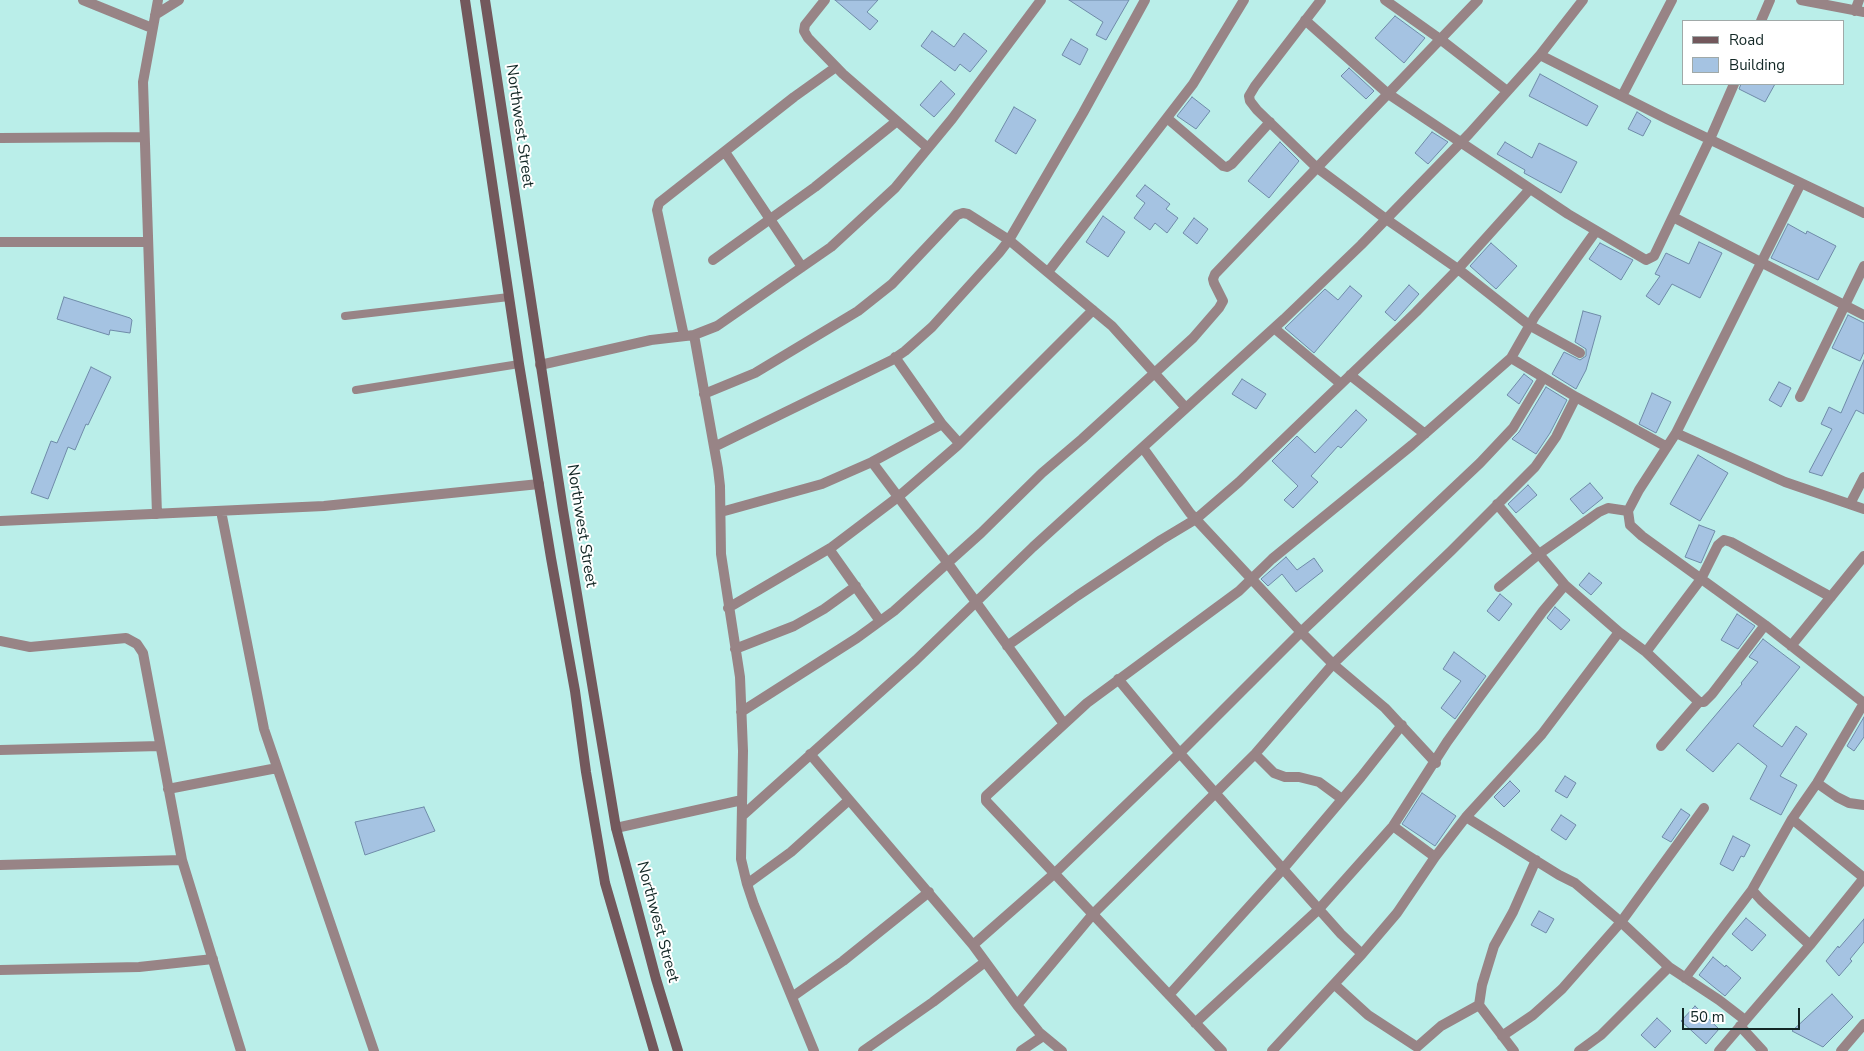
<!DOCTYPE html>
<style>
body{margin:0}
#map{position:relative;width:1864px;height:1051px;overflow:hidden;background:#baeee9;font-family:"Nunito Sans",sans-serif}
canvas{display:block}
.legend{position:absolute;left:1682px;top:20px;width:162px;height:65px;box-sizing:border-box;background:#fff;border:1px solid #a0a9a8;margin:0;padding:6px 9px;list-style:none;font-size:15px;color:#122725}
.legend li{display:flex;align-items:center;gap:10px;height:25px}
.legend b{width:25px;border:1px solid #a0a9a8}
.scale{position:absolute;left:1682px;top:1008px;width:118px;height:22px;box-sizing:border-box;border:2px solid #122725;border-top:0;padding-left:6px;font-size:15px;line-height:18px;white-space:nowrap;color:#122725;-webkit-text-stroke:4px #fff;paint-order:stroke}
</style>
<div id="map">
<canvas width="1864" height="1051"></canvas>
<ul class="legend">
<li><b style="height:6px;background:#73585c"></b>Road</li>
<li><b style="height:14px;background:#a5c3e2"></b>Building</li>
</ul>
<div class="scale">50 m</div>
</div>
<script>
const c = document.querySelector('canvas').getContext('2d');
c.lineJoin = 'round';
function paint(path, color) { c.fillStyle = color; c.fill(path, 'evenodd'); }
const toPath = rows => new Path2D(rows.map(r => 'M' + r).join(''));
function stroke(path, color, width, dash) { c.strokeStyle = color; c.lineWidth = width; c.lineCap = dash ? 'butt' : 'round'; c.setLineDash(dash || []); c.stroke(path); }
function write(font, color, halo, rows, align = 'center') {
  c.font = font + ' "Nunito Sans",sans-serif'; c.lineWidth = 4; c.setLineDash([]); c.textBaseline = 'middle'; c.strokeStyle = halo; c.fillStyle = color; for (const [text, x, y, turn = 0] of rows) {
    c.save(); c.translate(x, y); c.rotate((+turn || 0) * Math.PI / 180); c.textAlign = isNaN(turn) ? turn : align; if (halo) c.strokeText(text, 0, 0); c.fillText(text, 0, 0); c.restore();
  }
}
const building = toPath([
 [835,0,878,0,867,12,878,21,870,30,835,0],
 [1069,0,1129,0,1106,40,1096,35,1103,22,1069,0],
 [1395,16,1425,38,1404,63,1375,38,1395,16],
 [932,31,954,47,964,33,987,51,970,72,960,64,955,71,921,46,932,31],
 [1071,39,1088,49,1080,65,1062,55,1071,39],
 [1349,68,1374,91,1366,99,1341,76,1349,68],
 [1540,74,1598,106,1587,126,1529,96,1540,74],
 [941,81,955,94,934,117,920,105,941,81],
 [1741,84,1775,84,1765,102,1739,89,1741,84],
 [1192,97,1210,111,1196,129,1177,116,1192,97],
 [1014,107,1036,120,1016,154,995,141,1014,107],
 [1637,112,1651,121,1643,136,1628,129,1637,112],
 [1432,132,1448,142,1428,164,1415,153,1432,132],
 [1280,142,1299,161,1269,198,1248,181,1280,142],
 [1505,142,1532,158,1539,143,1577,162,1561,193,1524,173,1525,170,1497,154,1505,142],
 [1145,185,1170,204,1166,209,1178,218,1167,233,1155,223,1150,230,1134,218,1145,203,1136,196,1145,185],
 [1103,216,1125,232,1108,257,1086,242,1103,216],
 [1194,218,1208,229,1197,244,1183,233,1194,218],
 [1788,224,1806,234,1807,231,1836,246,1818,280,1771,258,1788,224],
 [1699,242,1722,253,1700,298,1672,284,1659,305,1646,296,1660,276,1655,274,1666,253,1689,264,1699,242],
 [1491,243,1517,266,1496,289,1470,266,1491,243],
 [1600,243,1633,260,1621,280,1589,259,1600,243],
 [1409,285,1419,294,1395,321,1385,312,1409,285],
 [1350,286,1362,296,1314,353,1285,328,1325,289,1338,300,1350,286],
 [64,297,130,318,132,320,130,333,110,330,109,335,57,319,64,297],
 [1583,311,1601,316,1586,370,1576,389,1552,374,1564,352,1580,360,1586,356,1586,349,1575,342,1583,311],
 [1848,315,1864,323,1864,352,1860,361,1832,348,1848,315],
 [1864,360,1864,414,1856,410,1822,476,1809,472,1832,429,1821,424,1829,407,1841,413,1864,360],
 [91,367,111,377,88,425,86,424,75,450,68,447,48,499,31,493,51,441,57,443,91,367],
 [1524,374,1533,381,1519,404,1507,395,1524,374],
 [1242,379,1266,394,1256,409,1232,394,1242,379],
 [1779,382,1791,388,1781,407,1769,400,1779,382],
 [1546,387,1567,400,1550,433,1536,454,1512,439,1519,432,1546,387],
 [1652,393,1671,402,1656,433,1639,424,1652,393],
 [1356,410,1367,420,1341,448,1338,446,1311,476,1318,482,1293,508,1284,500,1298,486,1272,461,1297,436,1315,453,1356,410],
 [1698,455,1728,473,1700,521,1670,504,1698,455],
 [1590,483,1603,498,1583,514,1570,499,1590,483],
 [1528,485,1537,495,1516,513,1508,504,1528,485],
 [1699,525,1715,531,1701,563,1685,557,1699,525],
 [1286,557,1297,570,1314,558,1323,571,1296,592,1282,574,1268,586,1261,579,1286,557],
 [1589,573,1602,583,1591,595,1579,585,1589,573],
 [1500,594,1512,604,1499,621,1487,611,1500,594],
 [1555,607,1570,620,1561,630,1547,618,1555,607],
 [1737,614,1755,626,1738,649,1721,640,1737,614],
 [1763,639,1800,667,1753,726,1782,747,1796,726,1807,734,1780,776,1797,785,1781,815,1750,799,1767,766,1738,743,1713,772,1686,750,1742,684,1741,683,1758,662,1749,657,1763,639],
 [1454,652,1486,676,1455,719,1441,708,1461,681,1443,669,1454,652],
 [1864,717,1864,737,1854,751,1847,746,1864,717],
 [1565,776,1576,783,1567,798,1555,791,1565,776],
 [1510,781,1520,791,1504,807,1494,797,1510,781],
 [1422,793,1456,816,1435,846,1402,824,1422,793],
 [424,807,435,831,365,855,355,822,424,807],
 [1681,809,1690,815,1671,842,1662,837,1681,809],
 [1561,815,1576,825,1566,840,1551,830,1561,815],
 [1733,836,1750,845,1744,857,1741,856,1733,871,1720,864,1733,836],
 [1539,911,1554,919,1546,933,1531,925,1539,911],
 [1746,918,1766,935,1752,951,1732,934,1746,918],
 [1864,919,1864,942,1850,959,1852,961,1839,976,1826,961,1838,946,1839,948,1864,919],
 [1713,957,1725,967,1726,965,1741,978,1725,996,1699,975,1713,957],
 [1832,994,1853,1017,1823,1047,1792,1031,1832,994],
 [1695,1006,1719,1029,1706,1044,1681,1021,1695,1006],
 [1657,1018,1671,1031,1655,1048,1641,1035,1657,1018]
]);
const service = toPath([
 [345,316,509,297],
 [356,390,519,364]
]);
const minor = toPath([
 [83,0,152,28],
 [825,0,805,25,804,31,808,38,843,74,928,148],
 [1321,0,1255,86,1249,96,1250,101,1257,110,1316,167,1386,219,1458,269,1529,325,1580,353],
 [1385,0,1440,39,1507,91],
 [1801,0,1864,12],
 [1855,11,1859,0],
 [155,15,179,0],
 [1305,20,1387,93,1568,214,1646,260,1654,256,1710,139,1734,84],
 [1761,21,1770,0],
 [1540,55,1667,119,1864,213],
 [1622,96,1672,0],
 [1167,118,1223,166,1227,167,1232,164,1270,122],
 [0,138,144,137],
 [725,152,802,267],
 [1801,183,1676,433,1639,490,1628,511,1630,525,1642,536,1765,625,1864,703],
 [1673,217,1864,315],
 [0,242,148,242],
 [713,260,815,187,897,121],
 [1048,272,1193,84,1244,0],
 [1274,328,1341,384],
 [694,335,718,469,720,486,721,554,740,677,743,751,741,859,747,884,754,905,814,1051],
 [684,336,657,210,659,203,794,97,836,67],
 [895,357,942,424,959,443],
 [1511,358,1576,397,1667,447],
 [540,365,651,340,694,335,717,326,831,247,895,188,952,119,1041,0],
 [1350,375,1425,434],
 [704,394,755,373,858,311,892,284,957,215,963,213,968,214,1009,240,1100,316,1112,326,1186,408],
 [1800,397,1864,266],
 [1676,433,1785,482,1864,509],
 [714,447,892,360,905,351,932,327,999,253,1009,240,1083,113,1145,0],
 [1143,448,1190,513,1301,632,1333,664,1385,708,1436,763],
 [872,462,947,562,1064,724],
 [1497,504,1565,585,1619,632,1646,652,1699,702,1704,702,1712,694,1765,625],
 [1850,504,1864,477],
 [221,511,264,729,374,1051],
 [721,512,822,484,872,462,942,424],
 [157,514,143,82,158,0],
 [0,521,324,506,539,484],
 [829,549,880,621],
 [1499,587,1539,554,1599,512,1608,508,1628,511],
 [728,608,832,547,898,497,957,446,1093,310],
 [0,641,30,647,126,638,137,644,143,653,182,860,241,1051],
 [1007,646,1077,596,1161,540,1196,519,1239,482,1416,312,1458,269,1530,189],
 [1791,646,1864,556],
 [735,649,794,626,824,609,856,586],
 [1646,652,1701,579,1718,545,1724,540,1731,542,1831,597],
 [1118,679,1177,750,1341,934,1362,954],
 [741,712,857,638,894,611,981,533,1042,473,1082,439,1193,338,1219,308,1223,301,1214,283,1213,279,1215,274,1478,0],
 [1661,746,1699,702],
 [0,750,160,746],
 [810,754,973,945,1017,1005,1039,1032,1062,1051],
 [1255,754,1274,773,1285,777,1299,777,1319,782,1342,799],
 [1817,783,1837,797,1849,803,1864,805],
 [168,789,277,768],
 [742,816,916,660,1033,547,1284,319,1361,245,1469,134,1540,55,1583,0],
 [1466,817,1559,875,1575,883,1621,922,1669,967,1719,1000,1745,1020],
 [1792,819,1864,878],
 [1393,826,1435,857],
 [616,828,742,800],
 [0,865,182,860],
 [747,884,791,852,849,800],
 [973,945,1055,873,1180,753,1301,632,1480,463,1513,428,1543,378],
 [1810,945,1761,900,1752,890,1792,819,1817,783,1864,703],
 [0,970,139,967,213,959],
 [1685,978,1752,890],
 [1334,984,1368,1015,1417,1047,1441,1026,1479,1005],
 [1169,995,1283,869,1361,777,1402,725],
 [792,997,843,961,929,892],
 [1017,1005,1093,914,1255,754,1333,664,1451,551,1535,467,1556,437,1576,397],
 [1195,1023,1319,909,1393,826,1447,742,1475,703,1543,611,1565,585],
 [1740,1026,1763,1051],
 [1502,1036,1533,1015,1562,989,1621,922,1704,808],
 [863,1051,933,1002,985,962],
 [1021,1051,1043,1036],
 [1222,1051,986,801,986,796,1087,703,1239,591,1272,559,1412,445,1511,358,1535,316,1596,231],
 [1272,1051,1362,954,1397,913,1435,857,1466,817,1542,734,1619,632],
 [1514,1051,1479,1005,1482,985,1494,946,1513,912,1536,860],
 [1579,1051,1601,1035,1669,967],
 [1719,1051,1810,945,1864,878],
 [1841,1051,1864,1024]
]);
const secondary = toPath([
 [465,0,519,364,551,558,575,691,586,772,605,883,654,1051],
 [485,0,563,510,616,828,656,979,678,1051]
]);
const streetNames = [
 ["Northwest Street",519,126,82],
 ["Northwest Street",581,526,81],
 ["Northwest Street",657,922,75]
];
paint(building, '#a5c3e2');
stroke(building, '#6f8ba8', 1);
stroke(service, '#988486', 8);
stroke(minor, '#988486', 10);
stroke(secondary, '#73585c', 10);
write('16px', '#122725', '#fff', streetNames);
</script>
